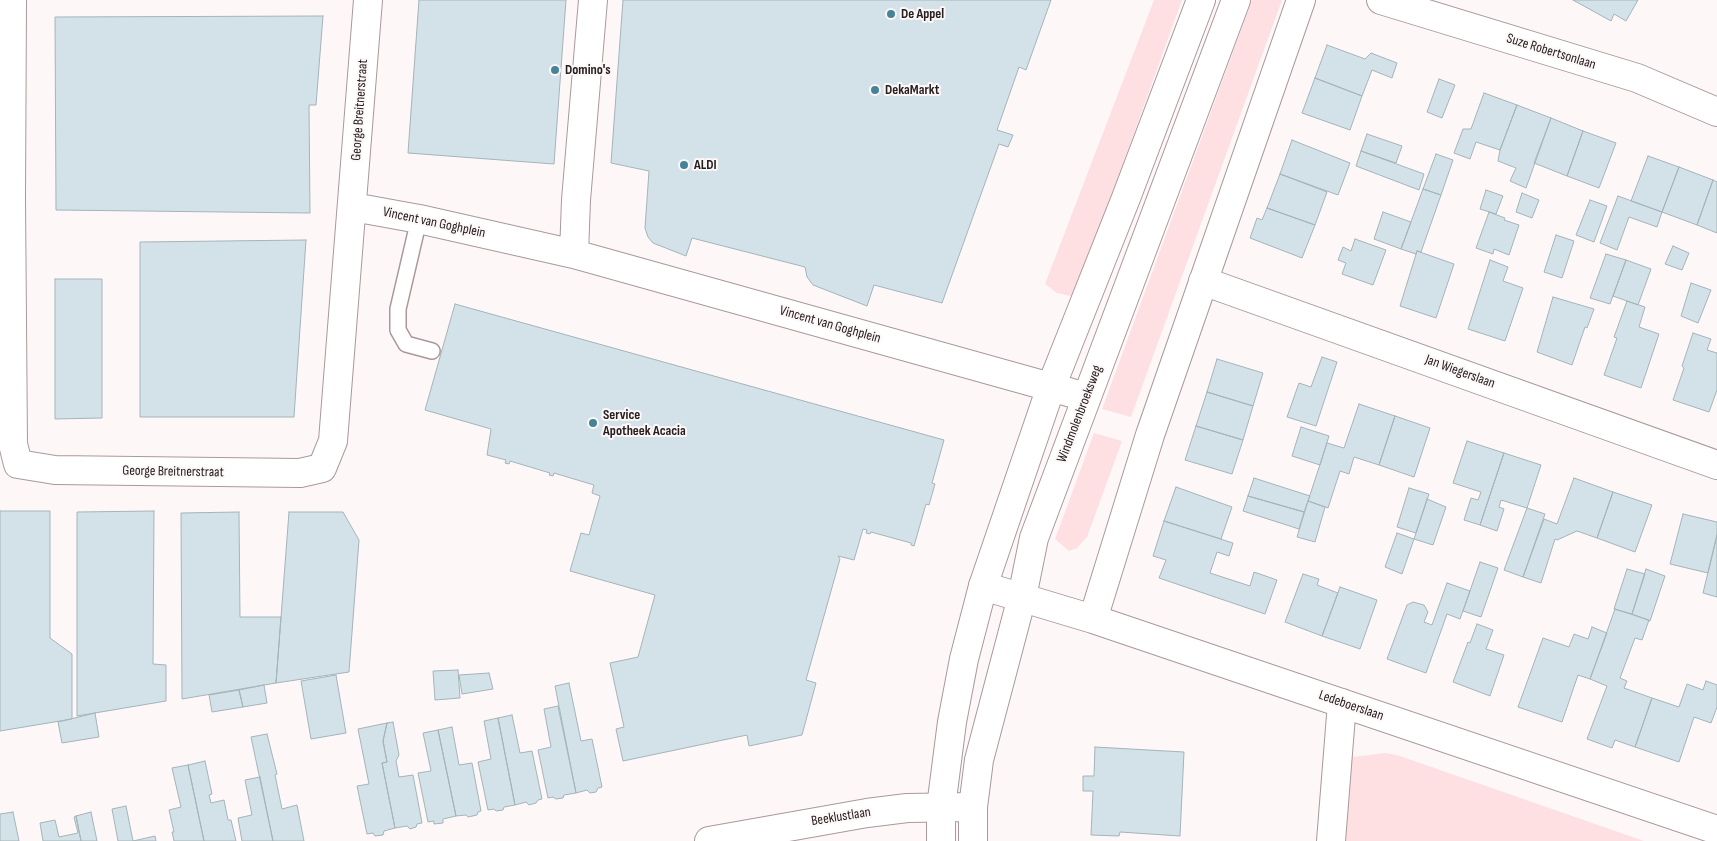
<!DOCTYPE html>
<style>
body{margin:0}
canvas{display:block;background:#fef7f8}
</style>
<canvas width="1717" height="841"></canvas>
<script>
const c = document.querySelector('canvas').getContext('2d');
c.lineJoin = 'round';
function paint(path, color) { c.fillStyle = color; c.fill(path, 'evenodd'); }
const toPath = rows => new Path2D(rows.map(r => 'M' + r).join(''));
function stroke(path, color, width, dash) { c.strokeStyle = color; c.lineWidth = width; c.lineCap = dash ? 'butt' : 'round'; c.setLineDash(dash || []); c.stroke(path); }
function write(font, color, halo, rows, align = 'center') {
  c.font = font + ' "Sofia Sans Condensed",sans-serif'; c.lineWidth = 4; c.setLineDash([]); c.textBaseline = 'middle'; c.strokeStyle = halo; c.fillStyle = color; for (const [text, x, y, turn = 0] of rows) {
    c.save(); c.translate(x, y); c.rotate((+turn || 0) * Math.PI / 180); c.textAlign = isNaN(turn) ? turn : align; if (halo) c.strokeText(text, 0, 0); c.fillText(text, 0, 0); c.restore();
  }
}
const green = toPath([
 [1154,0,1182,0,1075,297,1057,293,1045,284],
 [1252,0,1282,0,1131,417,1102,409],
 [1094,433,1122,441,1087,537,1077,548,1069,551,1055,539],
 [1385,753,1397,755,1644,841,1342,841,1347,769,1352,757]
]);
const building = toPath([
 [419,0,566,0,554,164,408,153,419,0],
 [623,0,1051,0,1026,70,1019,67,997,130,1013,135,1008,147,999,144,942,303,874,285,867,306,813,285,807,277,805,267,692,238,686,256,653,243,648,237,645,228,649,171,611,163,623,0],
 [1573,0,1638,0,1626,21,1614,14,1611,21,1573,0],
 [323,16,316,105,309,105,310,213,56,210,55,17,323,16],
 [1327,45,1365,59,1371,53,1397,63,1392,78,1372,70,1362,96,1315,78,1327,45],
 [1315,78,1362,96,1350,130,1302,113,1315,78],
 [1439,79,1455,85,1442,118,1427,112,1439,79],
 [1484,93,1517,105,1500,150,1476,142,1470,159,1454,153,1463,129,1471,129,1484,93],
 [1517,105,1551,118,1526,188,1510,181,1516,168,1498,161,1500,150,1517,105],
 [1551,118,1583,131,1567,176,1534,163,1551,118],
 [1583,131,1616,143,1599,188,1567,176,1583,131],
 [1367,134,1402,146,1396,163,1361,151,1367,134],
 [1292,140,1350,163,1338,195,1280,174,1292,140],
 [1361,151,1424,174,1419,190,1356,166,1361,151],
 [1436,154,1453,160,1441,195,1423,189,1436,154],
 [1648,156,1679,167,1662,212,1631,201,1648,156],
 [1679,167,1713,180,1697,225,1662,212,1679,167],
 [1280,174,1327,192,1315,225,1267,208,1280,174],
 [1713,180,1717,182,1717,233,1697,225,1713,180],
 [1423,189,1441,195,1421,252,1417,251,1416,254,1401,249,1423,189],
 [1486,190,1503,196,1496,214,1480,209,1486,190],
 [1522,193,1539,200,1532,218,1516,212,1522,193],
 [1618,196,1662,212,1657,227,1629,217,1617,250,1600,243,1618,196],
 [1590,200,1607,206,1594,242,1576,235,1590,200],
 [1267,208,1315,225,1302,258,1250,238,1257,218,1262,220,1267,208],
 [1383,212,1411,222,1401,249,1374,239,1383,212],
 [1489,212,1505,218,1504,220,1519,225,1509,255,1494,249,1493,254,1476,248,1489,212],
 [1556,235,1574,241,1562,278,1544,272,1556,235],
 [1355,239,1386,250,1373,285,1342,274,1346,263,1338,260,1343,247,1351,251,1355,239],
 [306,240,294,417,140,417,140,242,306,240],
 [1673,246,1689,253,1682,270,1665,264,1673,246],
 [1417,251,1454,264,1436,318,1400,306,1417,251],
 [1606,254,1626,260,1610,304,1590,298,1606,254],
 [1490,260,1508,267,1503,281,1523,288,1505,341,1468,329,1490,260],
 [1626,260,1651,269,1638,305,1613,296,1626,260],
 [55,279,102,279,102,418,55,419,55,279],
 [1691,283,1711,290,1698,323,1681,316,1691,283],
 [1553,297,1594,309,1587,328,1585,327,1572,365,1537,352,1553,297],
 [1627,301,1645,307,1639,327,1659,334,1641,388,1604,375,1617,338,1614,337,1627,301],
 [455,304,944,440,932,483,935,484,929,505,926,504,914,546,911,545,911,543,871,532,870,534,866,533,867,530,863,529,854,560,838,556,840,559,806,680,816,683,802,735,749,746,747,735,623,761,616,729,624,727,610,663,638,657,655,595,570,571,581,533,589,535,600,496,592,493,594,485,554,473,553,476,549,475,550,473,510,461,509,464,505,463,506,460,487,455,491,429,425,410,455,304],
 [1693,333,1711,339,1707,350,1717,353,1717,390,1709,412,1673,400,1684,368,1682,366,1693,333],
 [1322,357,1337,362,1316,426,1287,417,1299,383,1311,387,1322,357],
 [1217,359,1263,373,1253,406,1207,392,1217,359],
 [1207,392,1253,406,1243,440,1196,426,1207,392],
 [1359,404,1395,416,1379,465,1354,457,1349,474,1340,471,1328,508,1308,501,1327,443,1344,448,1359,404],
 [1395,416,1430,428,1414,477,1379,465,1395,416],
 [1196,426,1243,440,1232,474,1185,460,1196,426],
 [1301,427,1329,436,1320,465,1292,456,1301,427],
 [1467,441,1504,453,1480,525,1464,520,1471,498,1478,500,1481,492,1453,483,1467,441],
 [1504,453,1541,465,1527,508,1501,500,1499,507,1504,509,1497,531,1480,525,1504,453],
 [1254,478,1310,496,1304,512,1248,496,1254,478],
 [1574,478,1613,492,1597,538,1577,531,1557,540,1555,539,1541,583,1523,577,1544,519,1557,524,1574,478],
 [1176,487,1232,507,1221,539,1164,521,1176,487],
 [1409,488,1429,494,1416,533,1397,527,1409,488],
 [1613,492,1652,505,1635,552,1597,538,1613,492],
 [1248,496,1304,512,1299,529,1243,511,1248,496],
 [1427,499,1446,507,1433,545,1414,539,1427,499],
 [1308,501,1325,507,1315,542,1297,537,1308,501],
 [1527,508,1545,514,1523,577,1504,570,1527,508],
 [0,511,50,511,50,638,72,654,72,719,0,731,0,511],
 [154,511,153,664,166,665,166,701,77,716,77,512,154,511],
 [239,512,240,617,281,617,276,683,182,699,181,513,239,512],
 [289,512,343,512,359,540,349,672,276,683,289,512],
 [1683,514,1717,522,1717,535,1708,573,1670,564,1683,514],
 [1164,521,1233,543,1229,556,1217,552,1210,573,1250,586,1254,572,1277,580,1265,614,1159,578,1166,560,1153,556,1164,521],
 [1397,533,1414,539,1402,574,1385,567,1397,533],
 [1717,535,1717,597,1703,593,1717,535],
 [1480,562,1498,568,1481,617,1463,611,1480,562],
 [1627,569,1645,574,1632,614,1614,609,1627,569],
 [1646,569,1665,576,1650,621,1632,614,1646,569],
 [1303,574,1319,579,1317,585,1338,593,1322,636,1285,622,1303,574],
 [1447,583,1470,591,1460,619,1447,614,1426,673,1387,659,1407,605,1413,602,1424,605,1428,612,1424,622,1432,625,1447,583],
 [1340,587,1377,600,1360,649,1322,636,1340,587],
 [1615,609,1649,620,1642,640,1635,638,1620,678,1627,681,1624,688,1652,698,1635,747,1615,740,1612,748,1587,739,1607,686,1590,679,1615,609],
 [1477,624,1493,630,1486,649,1504,655,1490,696,1453,682,1468,642,1470,643,1477,624],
 [1592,627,1607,633,1590,679,1578,675,1562,722,1518,707,1543,638,1569,647,1574,634,1588,639,1592,627],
 [458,670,460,698,435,700,433,671,458,670],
 [489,673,493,689,462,694,459,675,489,673],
 [336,675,346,733,311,739,301,681,336,675],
 [1706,681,1717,685,1717,707,1711,723,1694,717,1679,762,1635,747,1652,698,1679,707,1687,684,1703,690,1706,681],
 [569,683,581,741,592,739,602,787,598,788,596,792,590,793,587,790,576,793,555,686,569,683],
 [264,685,267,703,243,707,239,690,264,685],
 [239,690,243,707,212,712,209,695,239,690],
 [558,706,576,793,564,795,563,798,556,799,553,797,548,798,538,750,551,747,544,709,558,706],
 [95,713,99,737,62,743,58,722,95,713],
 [512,715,520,753,532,751,542,799,538,800,536,803,529,805,526,802,515,805,498,718,512,715],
 [498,718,515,805,504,807,503,810,496,811,494,809,488,810,478,762,491,759,484,721,498,718],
 [393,722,399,755,396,761,399,777,413,775,422,823,417,824,416,827,410,829,407,826,395,828,382,763,387,762,383,741,387,723,393,722],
 [387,723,383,741,387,762,382,763,395,828,384,831,383,835,375,836,373,833,367,834,357,786,369,784,358,729,387,723],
 [452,727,459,765,472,763,481,811,478,812,477,815,468,817,466,815,456,816,438,730,452,727],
 [438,730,456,816,443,819,443,823,434,824,434,821,428,822,418,773,431,771,423,733,438,730],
 [267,734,277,774,275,775,282,809,297,805,304,841,273,841,251,737,267,734],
 [1095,747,1184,752,1180,836,1120,832,1119,836,1091,835,1093,791,1083,791,1083,776,1094,776,1095,747],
 [205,761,212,794,209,795,211,803,224,800,228,820,231,820,236,841,204,841,188,765,205,761],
 [188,765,204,841,174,841,172,832,174,832,169,810,181,807,172,768,188,765],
 [260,777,273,841,242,841,238,818,252,815,245,780,260,777],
 [126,806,133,841,155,836,156,841,118,841,112,809,126,806],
 [13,812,19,841,0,841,0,814,13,812],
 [91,812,97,841,81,841,76,816,91,812],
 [76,816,81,841,43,841,40,823,55,820,59,837,78,833,74,817,76,816]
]);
const lane = toPath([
 [419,219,398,309,398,330,406,344,432,351]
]);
const street = toPath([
 [12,0,11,199,13,444,18,464,55,470,300,473,322,468,333,441,368,0],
 [1381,0,1637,78,1717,112],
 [353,207,419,219,574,254,1086,397],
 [574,254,576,200,593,0],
 [1203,281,1717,465],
 [983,586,1093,619,1717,830],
 [1093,619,1150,435,1301,0],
 [709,841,867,813,907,808,973,807],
 [1331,841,1342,703]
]);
const secondary = toPath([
 [941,841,941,807,952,722,964,659,983,586,1051,387,1126,198,1201,0],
 [973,841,973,807,979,760,1022,597,1034,538,1236,0]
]);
const markers = [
 [891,14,5,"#448498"],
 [555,70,5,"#448498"],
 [875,90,5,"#448498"],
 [684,165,5,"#448498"],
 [593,423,5,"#448498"]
];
const poiNames = [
 ["De Appel",901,14],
 ["Domino's",565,70],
 ["DekaMarkt",885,90],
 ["ALDI",694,165],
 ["Service",603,415],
 ["Apotheek Acacia",603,431]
];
const streetNames = [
 ["Suze Robertsonlaan",1551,52,17],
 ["George Breitnerstraat",360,110,-86],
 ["Vincent van Goghplein",434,223,12],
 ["Vincent van Goghplein",830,325,16],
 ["Jan Wiegerslaan",1460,372,20],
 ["Windmolenbroeksweg",1080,414,-69],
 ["George Breitnerstraat",173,472,1],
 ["Ledeboerslaan",1351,706,19],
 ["Beeklustlaan",841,817,-9]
];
paint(green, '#fee0e3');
paint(building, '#d3e2e8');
stroke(building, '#a4b4b9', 1);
stroke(lane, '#a9999b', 18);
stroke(street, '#a9999b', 30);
stroke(secondary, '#a9999b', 30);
stroke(lane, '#fff', 15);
stroke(street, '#fff', 28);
stroke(secondary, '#fff', 28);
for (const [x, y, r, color] of markers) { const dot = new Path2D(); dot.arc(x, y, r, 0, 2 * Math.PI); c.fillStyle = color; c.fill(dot); stroke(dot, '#fef7f8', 2); }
write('bold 14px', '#262021', '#fef7f8', poiNames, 'left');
write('14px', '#262021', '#fef7f8', streetNames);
</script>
